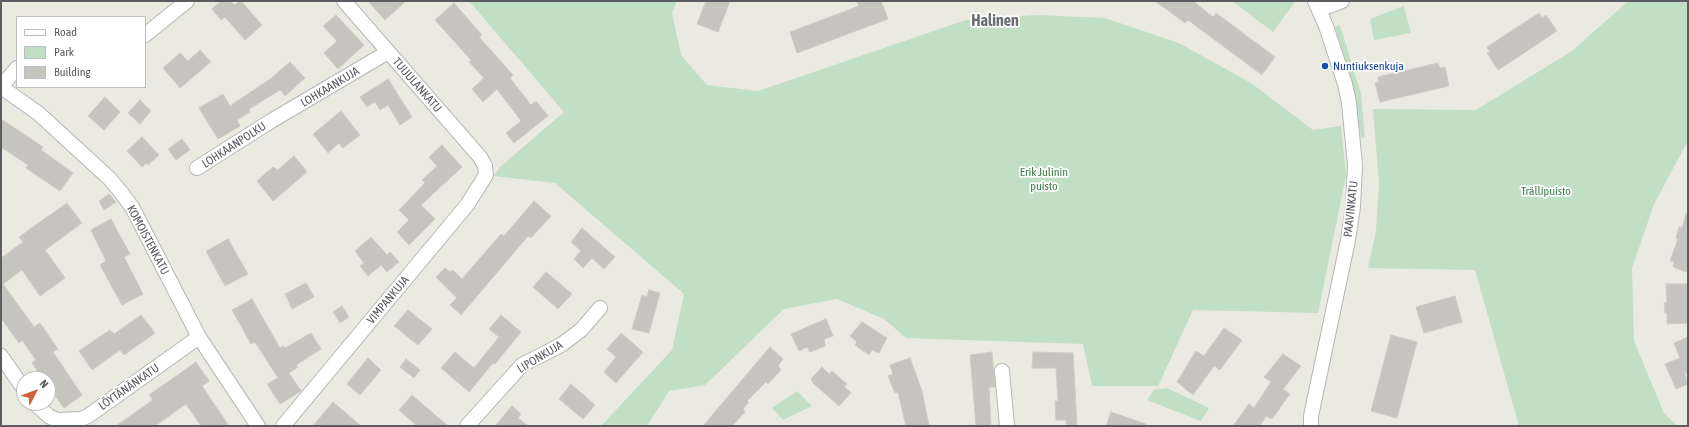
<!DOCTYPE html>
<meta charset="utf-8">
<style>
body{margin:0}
#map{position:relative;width:1689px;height:427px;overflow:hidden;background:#ebeae1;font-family:"Asap Condensed",sans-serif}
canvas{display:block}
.frame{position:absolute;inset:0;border:2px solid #5a5c60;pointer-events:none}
.legend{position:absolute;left:16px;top:16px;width:130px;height:72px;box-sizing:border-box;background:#fff;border:1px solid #bdbebf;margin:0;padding:5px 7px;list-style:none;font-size:12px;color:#5a5c60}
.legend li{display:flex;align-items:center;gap:8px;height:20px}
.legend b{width:20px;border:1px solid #bdbebf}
.north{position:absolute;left:16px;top:371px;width:40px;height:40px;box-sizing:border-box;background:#fff;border:1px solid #bdbebf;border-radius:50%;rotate:48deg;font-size:11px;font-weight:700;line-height:16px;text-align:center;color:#5a5c60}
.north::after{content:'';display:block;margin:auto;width:14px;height:18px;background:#d16041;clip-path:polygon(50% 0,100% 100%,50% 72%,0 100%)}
</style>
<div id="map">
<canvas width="1689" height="427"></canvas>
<div class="frame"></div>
<ul class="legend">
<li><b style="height:5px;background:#fff"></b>Road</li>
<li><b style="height:11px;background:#c1dfc5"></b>Park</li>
<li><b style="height:11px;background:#c6c4be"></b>Building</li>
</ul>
<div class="north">N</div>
</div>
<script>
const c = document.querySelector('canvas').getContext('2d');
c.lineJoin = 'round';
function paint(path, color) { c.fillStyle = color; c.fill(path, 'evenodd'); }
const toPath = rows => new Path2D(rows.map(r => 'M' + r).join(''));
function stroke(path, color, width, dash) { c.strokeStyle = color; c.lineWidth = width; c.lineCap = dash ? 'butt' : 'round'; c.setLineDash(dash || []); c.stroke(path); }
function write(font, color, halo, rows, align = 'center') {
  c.font = font + ' "Asap Condensed",sans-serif'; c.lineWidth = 3.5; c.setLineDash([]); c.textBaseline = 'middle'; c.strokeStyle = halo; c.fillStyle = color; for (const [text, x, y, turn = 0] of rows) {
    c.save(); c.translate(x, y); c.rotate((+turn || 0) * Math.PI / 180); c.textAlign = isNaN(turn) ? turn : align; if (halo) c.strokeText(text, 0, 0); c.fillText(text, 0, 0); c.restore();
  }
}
const green = toPath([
 [469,1,677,1,672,13,681,55,707,85,758,91,966,20,1037,15,1105,18,1179,43,1251,83,1313,130,1341,126,1346,176,1318,313,1193,310,1158,386,1092,386,1083,344,906,338,884,319,837,299,784,309,705,385,669,391,647,426,601,426,672,350,684,294,555,183,494,176,500,167,564,112],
 [1232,1,1292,1,1294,3,1273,32],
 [1628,1,1688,1,1688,141,1654,204,1632,268,1634,341,1664,413,1677,426,1519,426,1475,270,1368,268,1376,231,1379,183,1373,109,1476,110,1572,51],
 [1404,6,1411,33,1374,40,1370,19],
 [1340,25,1361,94,1365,137,1361,138,1350,74,1335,27],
 [1167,388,1209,408,1201,421,1147,400,1154,390],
 [797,391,812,406,783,420,772,408]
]);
const building = toPath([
 [221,1,230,1,234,5,241,1,262,25,245,40,225,17,221,20,212,9,221,1],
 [368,1,406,1,385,20,368,1],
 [706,1,730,1,718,32,697,24,706,1],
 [857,1,881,1,888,19,797,53,790,32,859,6,857,1],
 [1155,1,1193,1,1213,17,1216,13,1275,57,1262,75,1188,20,1185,23,1155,1],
 [454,3,482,35,479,37,513,75,510,78,531,105,536,101,548,116,514,143,506,133,521,121,497,89,483,102,472,89,484,78,469,62,471,60,435,20,454,3],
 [1539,13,1542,18,1546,15,1557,31,1498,70,1487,53,1490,52,1487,47,1539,13],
 [336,15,364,45,338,69,324,53,337,41,323,26,336,15],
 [200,50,211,62,180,88,163,68,180,53,188,61,200,50],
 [290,62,305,78,285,96,280,90,249,109,250,112,237,120,240,126,218,139,199,108,223,94,230,106,269,80,290,62],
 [1438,63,1440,68,1445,67,1449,86,1380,102,1375,83,1379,82,1378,77,1438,63],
 [388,79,412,117,400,125,388,105,380,110,375,102,367,107,360,97,388,79],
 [105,97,120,112,104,130,88,116,105,97],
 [140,100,151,111,140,124,128,113,140,100],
 [341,111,360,135,343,148,339,143,328,153,313,134,341,111],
 [1,119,43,147,41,150,73,173,60,191,26,168,28,165,1,147,1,119],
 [142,137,159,155,148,165,146,163,142,167,127,151,142,137],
 [182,139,190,150,176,160,168,149,182,139],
 [442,145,462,167,421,205,435,219,409,245,397,232,409,220,399,210,425,183,422,180,437,166,429,157,442,145],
 [294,156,307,172,273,201,257,181,273,167,278,170,294,156],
 [109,194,116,202,104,210,99,201,109,194],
 [534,201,551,216,531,238,528,236,461,315,450,305,457,298,436,277,445,268,450,272,453,270,462,279,501,234,504,236,534,201],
 [67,203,82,223,45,250,65,278,40,296,22,270,3,284,34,327,40,323,58,349,53,352,82,395,64,408,48,386,48,379,43,379,32,363,36,360,22,340,19,343,1,318,1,258,23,242,19,237,67,203],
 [1686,214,1688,215,1688,265,1686,272,1673,267,1674,262,1670,261,1678,239,1676,238,1679,227,1682,228,1686,214],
 [111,219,130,254,124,257,143,294,122,305,100,265,106,261,91,230,111,219],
 [582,228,615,257,604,269,592,258,583,268,574,259,581,251,571,242,582,228],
 [371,237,387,255,390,252,399,262,387,272,381,265,368,276,360,266,364,263,355,251,371,237],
 [228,239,248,274,225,286,206,251,228,239],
 [546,272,572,294,558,309,533,287,546,272],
 [306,283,314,297,292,309,285,294,306,283],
 [1666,284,1687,284,1688,323,1667,324,1667,313,1665,313,1664,303,1667,303,1666,284],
 [649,290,660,293,649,333,632,329,642,295,647,297,649,290],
 [1455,296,1462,322,1424,333,1416,307,1455,296],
 [252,299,280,348,284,346,285,348,311,333,321,349,296,365,298,367,289,373,301,391,280,404,267,384,278,378,255,342,251,344,232,310,252,299],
 [342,306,349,317,340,323,333,312,342,306],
 [408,310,432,329,418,345,394,326,408,310],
 [141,315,155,333,124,355,120,350,92,370,79,351,110,330,114,334,141,315],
 [501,315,521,332,495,364,493,363,469,392,441,368,455,352,474,368,499,337,489,329,501,315],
 [826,319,833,336,824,339,825,346,810,352,807,347,799,351,791,334,826,319],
 [862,322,887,338,879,353,872,350,869,355,855,345,857,342,850,336,862,322],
 [1224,328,1242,340,1220,370,1214,366,1193,395,1177,382,1196,351,1204,356,1224,328],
 [621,333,643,352,616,383,604,372,616,357,607,349,621,333],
 [1391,335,1417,342,1397,418,1371,411,1391,335],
 [1688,337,1688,376,1684,371,1688,384,1676,389,1665,364,1680,358,1674,343,1688,337],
 [770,347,783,359,778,366,781,370,768,384,766,382,747,401,749,402,743,409,745,412,732,426,703,426,770,347],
 [992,352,995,387,989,387,991,426,976,426,970,355,992,352],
 [1033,352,1073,353,1077,426,1067,426,1066,420,1056,420,1055,401,1058,401,1056,368,1032,368,1033,352],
 [1283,354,1301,366,1283,389,1290,394,1272,419,1266,416,1260,426,1233,426,1249,404,1254,408,1271,382,1264,377,1283,354],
 [368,358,381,370,360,395,347,384,368,358],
 [910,358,922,391,929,426,906,426,898,392,895,393,888,376,893,374,890,365,910,358],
 [406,359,420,370,414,378,400,367,406,359],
 [196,362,209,381,202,386,229,426,201,426,186,404,155,426,116,426,153,400,149,395,196,362],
 [822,367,829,374,832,371,847,384,844,386,851,393,839,406,813,383,811,379,822,367],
 [571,384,595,405,583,419,559,399,571,384],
 [412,395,448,426,417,426,399,410,412,395],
 [333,402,361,426,313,426,333,402],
 [512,406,521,414,518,418,528,426,495,426,512,406],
 [1111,412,1146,424,1146,426,1106,426,1111,412]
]);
const minor = toPath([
 [1319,10,1342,1],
 [145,35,187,1],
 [1,87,38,113,110,179,120,191,132,207,199,337,258,426],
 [1,87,17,68],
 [197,168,271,121,388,52],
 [1,356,24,389],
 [1002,371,1007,426],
 [34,403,50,417,58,420,81,419,88,416,199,337],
 [283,426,467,205,486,175,485,166,480,157,344,1],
 [467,426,522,365,561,345,581,330,600,308],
 [1311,426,1311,416,1348,240,1353,207,1355,165,1349,103,1345,84,1326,26,1315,1]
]);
const markers = [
 [1325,66,4,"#1a4fb4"]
];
const transitNames = [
 ["Nuntiuksenkuja",1333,66]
];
const streetNames = [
 ["TUIJULANKATU",417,85,49],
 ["LOHKAANKUJA",330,87,-31],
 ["LOHKAANPOLKU",234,145,-33],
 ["PAAVINKATU",1351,209,-84],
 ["KOMOISTENKATU",148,240,62],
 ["VIMPANKUJA",388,300,-50],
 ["LIPONKUJA",540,357,-31],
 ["LÖYTÄNÄNKATU",129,387,-35]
];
const parkNames = [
 ["Erik Julinin",1044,172],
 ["puisto",1044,186],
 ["Trällipuisto",1546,191]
];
const districtNames = [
 ["Halinen",995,21]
];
paint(green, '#c1dfc5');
paint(building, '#c6c4be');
stroke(building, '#ceccc1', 1);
stroke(minor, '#b4b6ba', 16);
stroke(minor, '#fff', 14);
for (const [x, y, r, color] of markers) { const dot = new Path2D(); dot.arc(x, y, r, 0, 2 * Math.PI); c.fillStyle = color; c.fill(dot); stroke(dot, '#fff', 1.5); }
write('12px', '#164399', '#fff', transitNames, 'left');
write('12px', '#5a5c60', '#fff', streetNames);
write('12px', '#3e7b49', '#fff', parkNames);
write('bold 16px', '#6b6e72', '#fff', districtNames);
</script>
